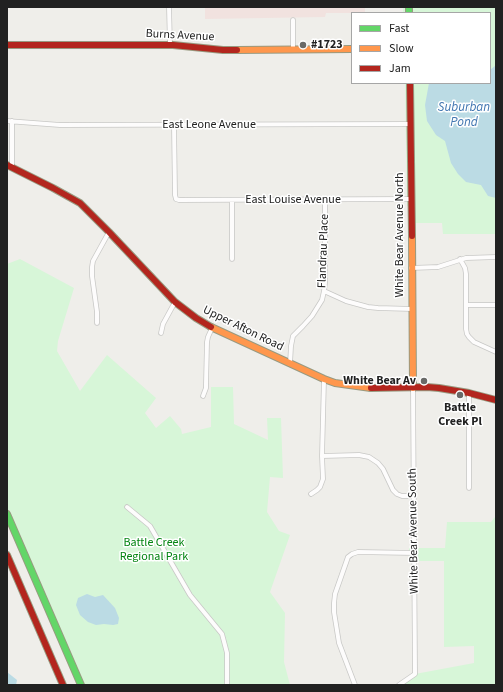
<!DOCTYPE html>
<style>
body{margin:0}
#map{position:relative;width:503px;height:692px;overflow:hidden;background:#efeeea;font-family:"Source Sans 3",sans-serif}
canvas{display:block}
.frame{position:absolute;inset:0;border:8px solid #212121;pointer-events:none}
.legend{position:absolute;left:351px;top:12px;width:140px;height:72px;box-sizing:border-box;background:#fff;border:1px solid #a6a6a6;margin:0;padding:5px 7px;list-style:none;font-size:12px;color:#212121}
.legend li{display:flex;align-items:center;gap:8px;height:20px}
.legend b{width:20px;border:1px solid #a6a6a6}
</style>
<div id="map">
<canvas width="503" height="692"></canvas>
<div class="frame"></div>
<ul class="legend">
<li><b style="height:5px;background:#63d668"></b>Fast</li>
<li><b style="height:5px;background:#ff974d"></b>Slow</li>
<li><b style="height:5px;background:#b3261e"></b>Jam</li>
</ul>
</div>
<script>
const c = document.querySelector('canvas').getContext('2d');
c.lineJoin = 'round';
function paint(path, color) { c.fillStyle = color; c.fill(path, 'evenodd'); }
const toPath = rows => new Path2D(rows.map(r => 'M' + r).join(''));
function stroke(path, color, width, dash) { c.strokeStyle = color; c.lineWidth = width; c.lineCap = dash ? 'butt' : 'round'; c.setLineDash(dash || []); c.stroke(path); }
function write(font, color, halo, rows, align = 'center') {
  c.font = font + ' "Source Sans 3",sans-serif'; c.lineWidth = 3; c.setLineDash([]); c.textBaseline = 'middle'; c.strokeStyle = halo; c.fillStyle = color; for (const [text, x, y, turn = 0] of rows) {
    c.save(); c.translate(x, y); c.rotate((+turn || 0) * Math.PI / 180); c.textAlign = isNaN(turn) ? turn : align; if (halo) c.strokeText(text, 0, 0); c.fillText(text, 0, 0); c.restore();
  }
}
const commercial = toPath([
 [205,7,365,7,365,13,326,13,325,17,205,19]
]);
const park = toPath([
 [403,7,496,7,496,234,443,234,442,223,412,223,411,206,407,206,405,83,490,83,490,13,403,13],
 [20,259,74,288,58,341,57,351,80,391,107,355,156,398,145,413,156,428,170,416,181,429,182,434,211,427,211,387,233,387,234,424,268,440,267,418,281,418,283,478,270,477,267,512,279,531,290,535,270,592,285,613,284,662,290,685,79,685,7,514,7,264],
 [496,470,496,685,399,685,415,674,474,663,474,646,444,647,444,561,409,561,409,548,445,548,447,522,491,522,495,517,495,477]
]);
const water = toPath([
 [495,66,496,66,496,198,488,196,481,185,466,182,458,174,451,163,445,141,436,135,427,121,425,105,429,83,490,83,490,70],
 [87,594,95,597,103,595,115,608,119,618,118,624,113,625,104,624,96,625,88,622,80,615,76,605,78,598],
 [7,672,17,680,16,685,7,685]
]);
const street = toPath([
 [169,7,170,45],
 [293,50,293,20],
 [7,121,60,125,411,124],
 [174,125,175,195,176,199,179,200,411,199],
 [12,167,12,121],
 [232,259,232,200],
 [460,259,465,268,466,274,466,329,467,334,469,337,474,342,496,352],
 [411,268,438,267,466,258,496,257],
 [324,291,346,301,368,307,378,308,412,309],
 [466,305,496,305],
 [97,323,97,312,92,276,92,267,93,261,109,232],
 [161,333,163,324,175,302],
 [290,364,291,346,293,336,303,326,312,316,322,300,324,291,325,283,325,200],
 [203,396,206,388,206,384,207,342,208,337,212,328],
 [322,456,359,455,369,457,378,463,383,469,393,490,397,494,402,496,414,496],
 [469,488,469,393],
 [311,494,317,490,320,487,323,479,322,456,324,379],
 [127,507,150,526,190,595,222,634,227,653,227,685],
 [355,685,339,643,334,612,334,603,335,594,348,557,352,554,358,552,415,553],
 [399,685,415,674,413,388]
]);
const fast = toPath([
 [409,7,409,13],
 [7,514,81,685]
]);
const slow = toPath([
 [237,50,352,49],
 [412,236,413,388],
 [211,327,324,379,335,383,371,388]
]);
const jam = toPath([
 [7,45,173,45,223,50,237,50],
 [410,83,412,236],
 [7,165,53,188,80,203,109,232,175,302,196,318,211,327],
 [371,388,427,387,439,388,469,393,496,400],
 [7,555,63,685]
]);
const markers = [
 [303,45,4,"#696967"],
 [424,381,4,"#696967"],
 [460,395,4,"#696967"]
];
const streetNames = [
 ["Burns Avenue",180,36,3],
 ["East Leone Avenue",209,125],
 ["East Louise Avenue",293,200],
 ["White Bear Avenue North",400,235,-90],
 ["Flandrau Place",324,251,-88],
 ["Upper Afton Road",243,329,26],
 ["White Bear Avenue South",414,531,-91]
];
const poiNames = [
 ["#1723",311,45],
 ["White Bear Av",416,381,"right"],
 ["Battle",460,408,"center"],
 ["Creek Pl",460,422,"center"]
];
const parkNames = [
 ["Battle Creek",154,543],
 ["Regional Park",154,557]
];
const waterNames = [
 ["Suburban",464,108],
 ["Pond",464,123]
];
paint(commercial, '#f1e2df');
paint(park, '#d7f6d8');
paint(water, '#bbdbe4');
stroke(street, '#c8c8c6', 5.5);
stroke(fast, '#989a80', 8);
stroke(slow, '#989a80', 8);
stroke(jam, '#989a80', 8);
stroke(street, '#fdfcfc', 4);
stroke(fast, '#63d668', 6);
stroke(slow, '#ff974d', 6);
stroke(jam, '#b3261e', 6);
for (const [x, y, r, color] of markers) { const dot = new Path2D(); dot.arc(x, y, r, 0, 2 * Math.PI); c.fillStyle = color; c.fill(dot); stroke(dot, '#fff', 1.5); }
write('12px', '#212121', '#fff', streetNames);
write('bold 12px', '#212121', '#fff', poiNames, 'left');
write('12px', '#048512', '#fff', parkNames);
write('italic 13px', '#4277b1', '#fff', waterNames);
</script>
